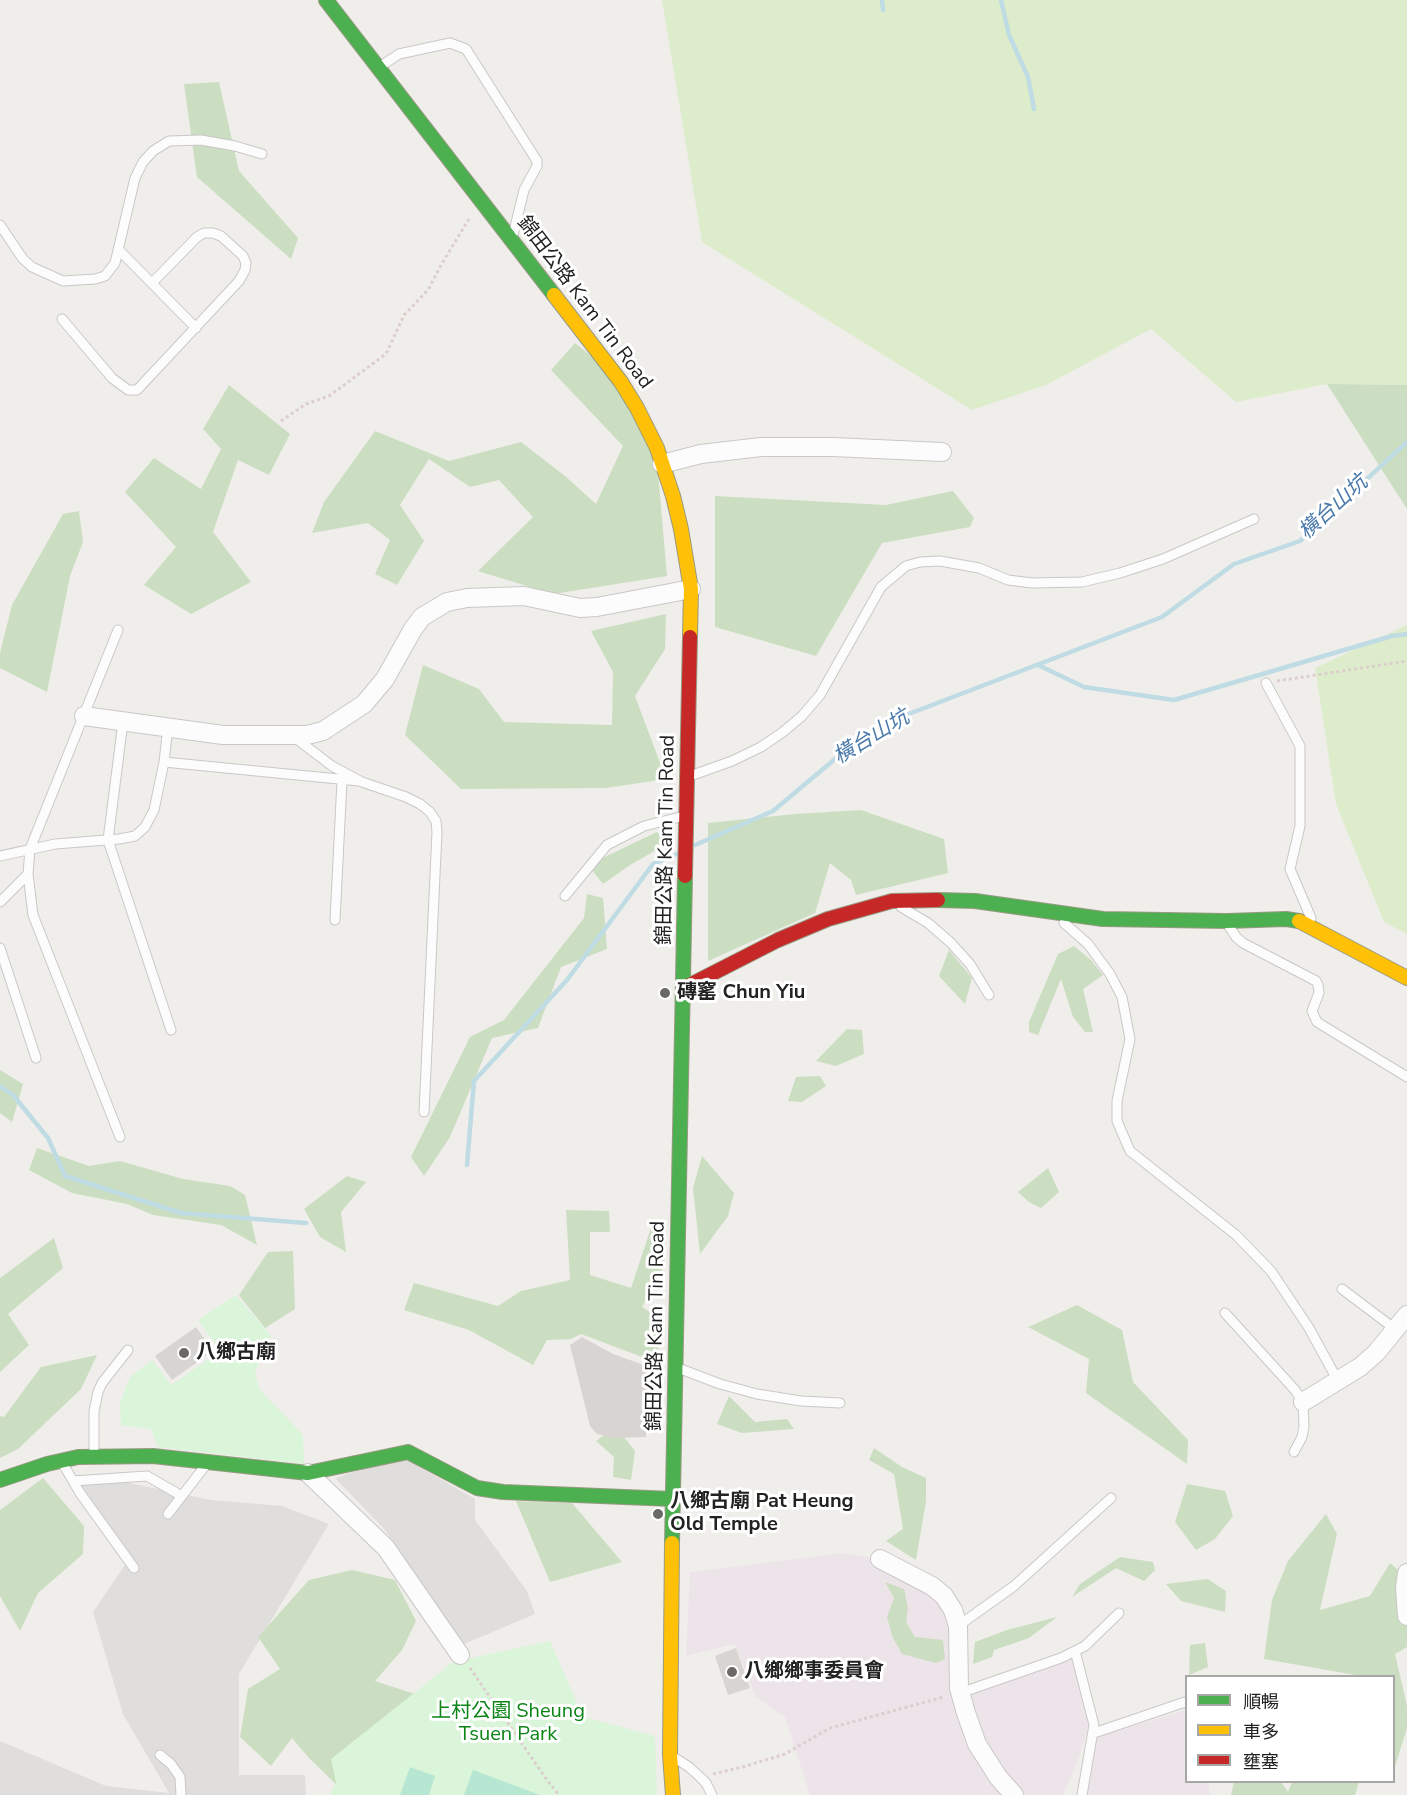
<!DOCTYPE html>
<meta charset="utf-8">
<style>
body{margin:0}
#map{position:relative;width:1407px;height:1795px;overflow:hidden;background:#f0eeeb;font-family:"Nunito Sans","Noto Sans TC",sans-serif}
canvas{display:block}
.legend{position:absolute;left:1185px;top:1675px;width:210px;height:108px;box-sizing:border-box;background:#fff;border:2px solid #a7a7a7;margin:0;padding:8px 10px;list-style:none;font-size:18px;color:#222}
.legend li{display:flex;align-items:center;gap:12px;height:30px}
.legend b{width:30px;border:2px solid #a7a7a7}
</style>
<div id="map">
<canvas width="1407" height="1795"></canvas>
<ul class="legend">
<li><b style="height:8px;background:#4caf50"></b>順暢</li>
<li><b style="height:8px;background:#ffc107"></b>車多</li>
<li><b style="height:8px;background:#c62828"></b>壅塞</li>
</ul>
</div>
<script>
const c = document.querySelector('canvas').getContext('2d');
c.lineJoin = 'round';
function paint(path, color) { c.fillStyle = color; c.fill(path, 'evenodd'); }
const toPath = rows => new Path2D(rows.map(r => 'M' + r).join(''));
function stroke(path, color, width, dash) { c.strokeStyle = color; c.lineWidth = width; c.lineCap = dash ? 'butt' : 'round'; c.setLineDash(dash || []); c.stroke(path); }
function write(font, color, halo, rows, align = 'center') {
  c.font = font + ' "Nunito Sans","Noto Sans TC",sans-serif'; c.lineWidth = 6; c.setLineDash([]); c.textBaseline = 'middle'; c.strokeStyle = halo; c.fillStyle = color; for (const [text, x, y, turn = 0] of rows) {
    c.save(); c.translate(x, y); c.rotate((+turn || 0) * Math.PI / 180); c.textAlign = isNaN(turn) ? turn : align; if (halo) c.strokeText(text, 0, 0); c.fillText(text, 0, 0); c.restore();
  }
}
const residential = toPath([
 [402,1457,475,1499,475,1520,527,1591,535,1614,462,1645,386,1531,335,1478],
 [105,1478,211,1500,282,1506,329,1524,239,1674,239,1775,305,1775,306,1795,0,1795,0,1741,106,1786,169,1793,123,1714,93,1612,125,1565,69,1485]
]);
const industrial = toPath([
 [843,1553,868,1557,935,1595,949,1617,950,1672,1006,1795,810,1795,785,1717,755,1696,735,1644,686,1656,690,1572],
 [1073,1656,1090,1721,1077,1763,1063,1795,1020,1795,991,1760,967,1695],
 [1186,1710,1186,1782,1208,1782,1210,1795,1085,1795,1096,1737]
]);
const grass = toPath([
 [662,0,1407,0,1407,385,1327,384,1236,402,1151,329,1046,385,972,410,702,242],
 [1407,625,1407,934,1384,922,1336,804,1315,668]
]);
const forest = toPath([
 [219,82,239,171,298,238,291,259,197,177,184,84],
 [575,343,628,386,658,473,667,576,553,594,478,571,533,517,499,480,470,487,429,459,400,505,424,541,397,585,375,574,390,540,368,523,312,533,324,502,375,431,449,461,521,442,565,476,596,504,623,446,551,370],
 [1327,384,1407,385,1407,509],
 [229,385,290,434,269,475,238,460,213,532,251,582,191,614,144,585,176,547,125,492,154,458,201,489,221,449,203,429],
 [953,491,974,518,970,527,882,543,816,656,715,627,715,496,886,505],
 [79,511,83,542,70,576,47,692,0,668,0,653,12,605,63,514],
 [666,614,665,649,635,696,666,779,606,788,461,789,405,735,423,665,479,689,504,722,612,725,613,672,591,631],
 [861,810,944,839,948,873,856,895,851,880,830,863,815,913,708,961,708,823,795,814],
 [657,832,667,844,630,865,603,884,588,865],
 [587,894,603,898,607,949,561,967,538,1028,492,1038,450,1137,424,1176,411,1157,470,1037,504,1020,584,918],
 [1074,946,1091,960,1103,975,1083,989,1093,1032,1085,1032,1073,1017,1061,979,1038,1035,1029,1032,1029,1022,1058,954],
 [949,950,972,978,965,1004,939,976],
 [847,1029,862,1030,864,1054,836,1066,816,1061],
 [0,1070,23,1084,12,1122,0,1113],
 [820,1076,826,1086,802,1102,788,1101,796,1077],
 [37,1148,89,1166,120,1161,183,1179,230,1186,245,1195,257,1245,221,1225,153,1215,127,1204,72,1193,29,1170],
 [702,1156,734,1193,728,1216,700,1254,693,1188],
 [1048,1168,1059,1192,1041,1208,1029,1202,1018,1192],
 [347,1176,366,1182,341,1212,346,1252,320,1237,304,1209],
 [566,1210,609,1211,610,1232,590,1232,590,1275,631,1288,651,1228,667,1223,664,1266,642,1307,659,1318,658,1363,581,1334,571,1339,547,1340,533,1365,469,1330,404,1310,414,1283,498,1306,521,1291,570,1280],
 [54,1238,63,1268,8,1314,29,1345,0,1372,0,1278],
 [293,1251,295,1309,265,1328,239,1295,268,1252],
 [1077,1305,1122,1330,1133,1382,1188,1440,1187,1464,1086,1393,1089,1359,1028,1327],
 [97,1355,81,1389,18,1449,0,1458,0,1416,4,1417,41,1367],
 [729,1396,755,1422,787,1419,794,1429,742,1433,717,1424],
 [616,1427,635,1451,631,1480,613,1477,614,1457,596,1441],
 [874,1448,902,1467,926,1478,926,1501,916,1560,886,1541,903,1529,894,1474,869,1460],
 [43,1478,84,1526,83,1554,38,1593,20,1631,0,1596,0,1510],
 [1187,1484,1225,1491,1233,1516,1215,1539,1196,1550,1175,1522],
 [516,1501,572,1503,622,1562,550,1582],
 [1326,1514,1337,1534,1320,1610,1370,1596,1390,1563,1407,1578,1407,1647,1395,1654,1407,1706,1407,1728,1394,1770,1394,1676,1361,1676,1264,1659,1272,1600,1288,1561],
 [1120,1557,1153,1562,1155,1570,1144,1581,1116,1568,1072,1597,1080,1584],
 [352,1570,395,1580,416,1621,402,1650,375,1681,430,1699,347,1795,309,1758,292,1738,271,1766,240,1737,248,1689,280,1669,258,1637,309,1580],
 [1208,1579,1226,1591,1225,1612,1181,1601,1166,1584],
 [885,1582,904,1589,908,1608,906,1622,915,1637,943,1640,945,1659,936,1663,902,1654,893,1638,887,1617,894,1598],
 [1057,1617,1029,1638,994,1650,992,1657,973,1664,975,1642,1007,1630],
 [1205,1643,1208,1667,1189,1675,1190,1645],
 [1234,1782,1281,1782,1288,1792,1292,1782,1359,1782,1355,1795,1231,1795]
]);
const park = toPath([
 [236,1295,271,1336,255,1372,259,1389,303,1435,304,1464,158,1447,151,1429,121,1425,120,1403,130,1377,152,1360,171,1385,221,1351,198,1320],
 [550,1641,583,1717,655,1736,657,1795,329,1795,336,1783,331,1759,453,1662]
]);
const pitch = toPath([
 [410,1767,435,1776,429,1795,400,1795],
 [473,1770,540,1795,464,1795]
]);
const stream = toPath([
 [882,0,883,10],
 [1001,0,1009,35,1028,77,1034,109],
 [1038,665,1084,687,1174,700,1392,636,1407,634],
 [695,845,773,811,841,754,906,715,1162,617,1234,564,1300,541,1407,442],
 [0,1086,13,1095,48,1138,65,1176,181,1213,306,1223],
 [467,1165,474,1081,567,980,653,864,677,854]
]);
const building = toPath([
 [196,1327,213,1351,172,1380,155,1356],
 [582,1337,613,1354,658,1370,659,1401,646,1416,646,1437,613,1438,597,1434,590,1426,570,1345],
 [736,1648,750,1688,728,1695,715,1656]
]);
const path = toPath([
 [281,421,306,404,329,396,382,357,387,352,404,315,428,290,441,265,469,219],
 [1277,681,1407,661],
 [470,1668,547,1780,559,1795],
 [713,1774,746,1766,785,1754,830,1728,944,1697]
]);
const lane = toPath([
 [381,66,399,54,450,43,466,49,537,161,537,166,524,190,513,235],
 [0,225,23,259,32,267,63,281,95,279,105,276,115,263,135,178,143,162,153,151,169,141,201,140,235,146,262,154],
 [119,250,196,328],
 [62,319,112,378,128,390,137,390,239,281,245,270,246,263,243,256,221,236,213,233,204,233,197,237,152,283],
 [118,630,30,849,28,874,33,915,120,1137],
 [1266,683,1300,746,1300,826,1290,869,1311,918],
 [123,722,108,840,171,1030],
 [294,737,332,766,362,782,406,797,420,804,430,812,436,821,437,832,424,1112],
 [164,762,359,781],
 [690,776,732,761,761,747,783,732,802,716,820,695,881,587,906,566,920,562,940,561,979,568,1008,580,1032,583,1082,582,1120,573,1163,559,1254,519],
 [0,856,55,844,119,839,135,836,145,827,154,810,164,762,168,727],
 [565,896,607,845,644,826,684,816],
 [0,902,28,874],
 [901,907,928,923,950,942,970,964,989,995],
 [335,920,342,781],
 [1064,923,1088,944,1110,974,1122,997,1130,1039,1117,1101,1117,1121,1130,1151,1236,1235,1271,1271,1309,1328,1338,1381],
 [1229,926,1236,937,1243,943,1316,981,1318,985,1319,993,1312,1011,1317,1022,1407,1077],
 [0,948,36,1058],
 [1342,1289,1395,1329],
 [1225,1313,1295,1390,1303,1402,1304,1427,1302,1437,1294,1452],
 [678,1368,720,1384,757,1394,801,1401,840,1403],
 [94,1455,94,1411,98,1392,102,1383,128,1350],
 [63,1464,80,1493,134,1568],
 [73,1481,147,1476,182,1496],
 [168,1514,205,1466],
 [958,1626,1014,1586,1111,1498],
 [1075,1651,1094,1725,1082,1795],
 [960,1693,1061,1658,1085,1646,1119,1613],
 [1094,1733,1185,1702],
 [160,1755,171,1764,180,1777,181,1795],
 [675,1758,689,1767,700,1777,706,1783,712,1795]
]);
const street = toPath([
 [662,464,701,454,761,447,833,447,942,452],
 [84,716,223,735,307,735,323,731,364,704,385,679,413,629,422,617,447,602,467,598,524,596,580,608,597,607,691,589],
 [1303,1402,1360,1367,1376,1353,1407,1315],
 [308,1473,386,1548,460,1655],
 [880,1559,932,1586,944,1596,953,1610,958,1626,959,1688,966,1713,977,1744,998,1777,1014,1795],
 [1407,1573,1405,1587,1407,1616]
]);
const fast = toPath([
 [326,0,554,295],
 [938,900,975,901,1103,919,1227,921,1286,919,1299,921],
 [0,1480,47,1464,78,1457,153,1456,308,1473,408,1452,477,1488,503,1492,673,1499],
 [672,1543,685,876]
]);
const slow = toPath([
 [554,295,621,382,637,408,657,448,673,496,681,529,691,589,690,637],
 [1299,921,1407,978],
 [672,1543,670,1755,673,1795]
]);
const jam = toPath([
 [685,876,690,637],
 [684,988,778,940,828,919,892,901,938,900]
]);
const markers = [
 [665,993,6,"#6a6968"],
 [184,1353,6,"#6a6968"],
 [658,1514,6,"#6a6968"],
 [732,1672,6,"#6a6968"]
];
const streetNames = [
 ["錦田公路 Kam Tin Road",584,303,53],
 ["錦田公路 Kam Tin Road",667,840,-89],
 ["錦田公路 Kam Tin Road",657,1326,-89]
];
const poiNames = [
 ["磚窰 Chun Yiu",677,993],
 ["八鄉古廟",196,1353],
 ["八鄉古廟 Pat Heung",670,1502],
 ["Old Temple",670,1525],
 ["八鄉鄉事委員會",744,1672]
];
const parkNames = [
 ["上村公園 Sheung",508,1712],
 ["Tsuen Park",508,1735]
];
const waterNames = [
 ["橫台山坑",1334,508,-42],
 ["橫台山坑",872,738,-31]
];
paint(residential, '#dfdedc');
paint(industrial, '#ede4e9');
paint(grass, '#ddeccb');
paint(forest, '#cbdec1');
paint(park, '#daf5da');
paint(pitch, '#b7e6d2');
stroke(stream, '#bfdbe3', 4.5);
paint(building, '#d7d4d2');
stroke(lane, '#c9c8c7', 11);
stroke(street, '#c9c8c7', 20);
stroke(fast, '#999a82', 16);
stroke(slow, '#999a82', 16);
stroke(jam, '#999a82', 16);
stroke(path, '#dccecd', 3, [3, 3]);
stroke(lane, '#fdfcfc', 9);
stroke(street, '#fdfcfc', 18);
stroke(fast, '#4caf50', 14);
stroke(slow, '#ffc107', 14);
stroke(jam, '#c62828', 14);
for (const [x, y, r, color] of markers) { const dot = new Path2D(); dot.arc(x, y, r, 0, 2 * Math.PI); c.fillStyle = color; c.fill(dot); stroke(dot, '#fff', 2); }
write('20px', '#222', '#fff', streetNames);
write('bold 20px', '#222', '#fff', poiNames, 'left');
write('20px', '#0c8416', '#fff', parkNames);
write('italic 21px', '#4a7aab', '#fff', waterNames);
</script>
